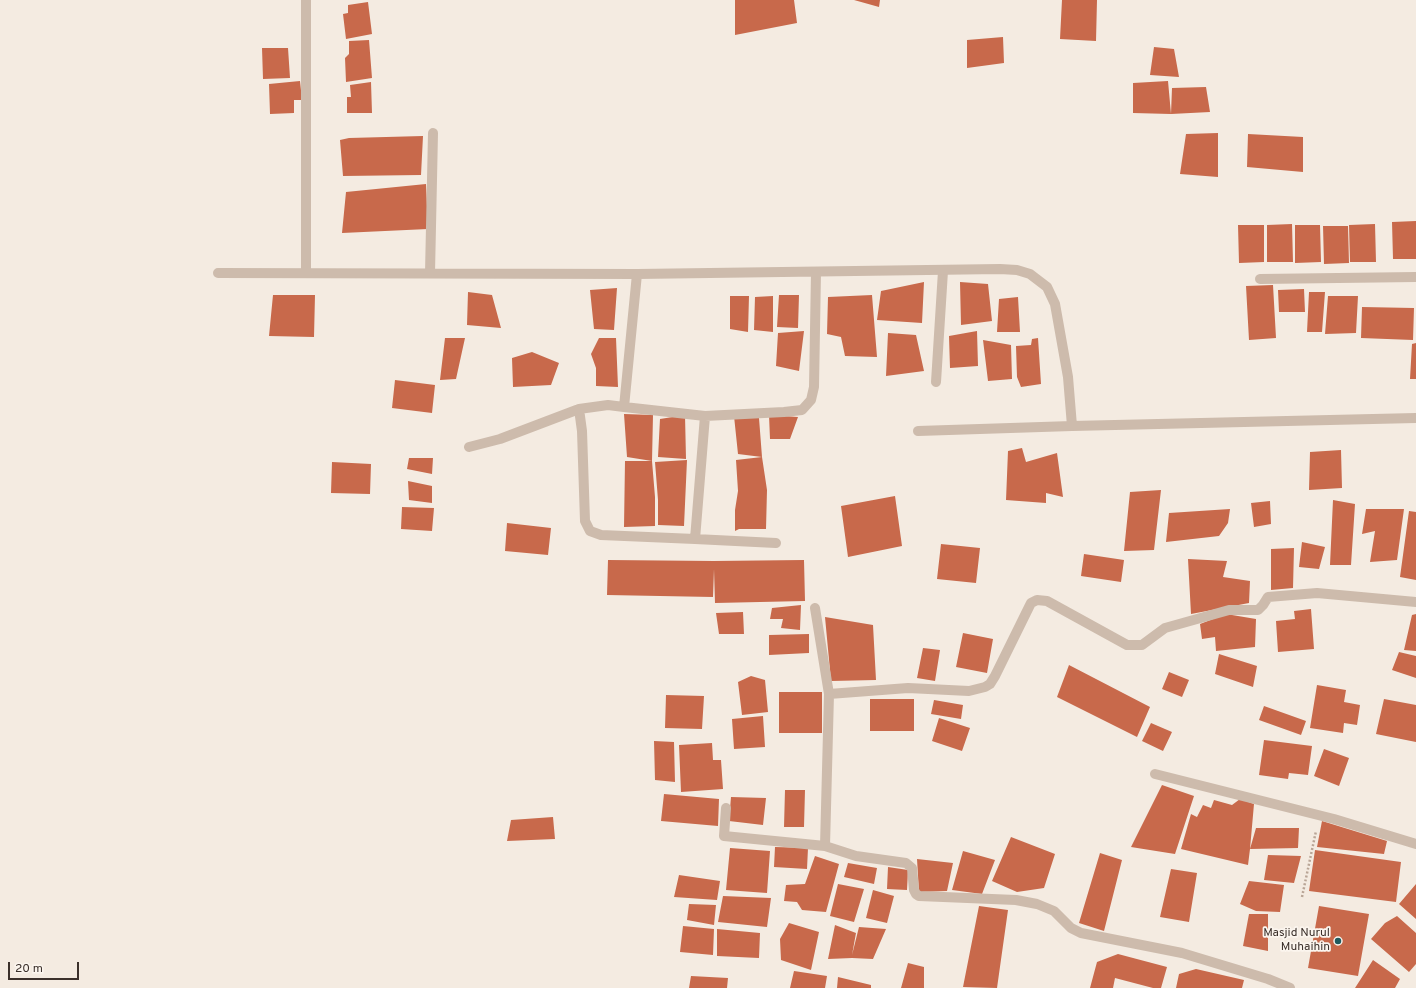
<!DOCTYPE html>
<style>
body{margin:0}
#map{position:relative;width:1416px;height:988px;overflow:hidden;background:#f4ebe1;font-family:Overpass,sans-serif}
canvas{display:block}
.scale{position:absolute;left:8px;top:962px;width:71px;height:18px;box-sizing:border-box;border:2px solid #3b302b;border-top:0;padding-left:5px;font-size:12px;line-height:14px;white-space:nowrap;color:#3b302b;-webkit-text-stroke:3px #fbf5ee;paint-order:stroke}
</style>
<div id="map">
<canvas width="1416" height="988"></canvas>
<div class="scale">20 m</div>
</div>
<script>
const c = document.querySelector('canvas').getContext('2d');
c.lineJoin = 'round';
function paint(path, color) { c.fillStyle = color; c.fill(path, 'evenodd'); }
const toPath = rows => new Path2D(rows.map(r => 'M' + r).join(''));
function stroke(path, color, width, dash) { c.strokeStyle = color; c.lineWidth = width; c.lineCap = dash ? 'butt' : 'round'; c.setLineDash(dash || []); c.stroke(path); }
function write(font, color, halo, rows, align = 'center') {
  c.font = font + ' Overpass,sans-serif'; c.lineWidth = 3.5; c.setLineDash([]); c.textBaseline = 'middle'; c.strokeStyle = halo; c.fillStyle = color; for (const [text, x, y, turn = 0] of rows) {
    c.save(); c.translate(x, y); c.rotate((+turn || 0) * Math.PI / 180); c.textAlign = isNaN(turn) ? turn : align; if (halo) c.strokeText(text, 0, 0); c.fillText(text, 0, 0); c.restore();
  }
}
const building = toPath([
 [735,0,794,0,797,23,735,35],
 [854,0,880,0,879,7],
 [1062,0,1097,0,1096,41,1060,39],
 [368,2,372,34,346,39,343,14,348,13,348,5],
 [1003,37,1004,63,967,68,967,40],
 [369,40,372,78,346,82,345,58,349,54,349,41],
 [1154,47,1174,49,1179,77,1150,75],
 [262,48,288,48,290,78,263,79],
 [300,81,302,100,294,100,294,113,270,114,269,84],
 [1168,81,1171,114,1172,88,1206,87,1210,112,1171,114,1133,113,1133,83],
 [371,82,372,113,347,113,347,97,351,97,350,85],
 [1218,133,1218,177,1180,174,1186,134],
 [1248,134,1303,137,1303,172,1247,167],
 [423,136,421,175,343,176,340,140,349,138],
 [426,184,428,229,342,233,346,192],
 [1416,221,1416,259,1393,259,1392,222],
 [1292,224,1293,262,1267,262,1267,225],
 [1375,224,1376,262,1350,262,1349,225],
 [1238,225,1264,225,1264,262,1239,263],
 [1295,225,1320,225,1321,262,1295,263],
 [1323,226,1348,226,1349,263,1324,264],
 [924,282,922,323,877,320,881,291],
 [960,282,988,284,992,321,961,325],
 [1273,285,1276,338,1249,340,1246,286],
 [617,288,614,330,594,329,590,290],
 [1304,289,1305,312,1279,312,1278,290],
 [468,292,492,295,501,328,467,325],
 [1309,292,1325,292,1322,332,1307,332],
 [273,295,315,295,314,337,269,336],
 [779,295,799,295,798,328,777,327],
 [872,295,877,357,845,356,841,337,827,334,828,297],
 [730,296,749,296,748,332,730,329],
 [773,296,773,332,754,330,755,297],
 [1328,296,1358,296,1356,333,1325,334],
 [1018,297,1020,332,997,332,999,299],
 [1362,307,1414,308,1413,340,1361,338],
 [804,331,799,371,776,366,778,333],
 [977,331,978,366,950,368,949,336],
 [888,333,916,335,924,371,886,376],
 [445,338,465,338,456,379,440,380],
 [599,338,616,338,618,387,596,386,596,368,591,354],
 [1038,338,1041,384,1021,387,1017,377,1016,346,1031,345,1032,339],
 [983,340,1011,345,1012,379,988,381],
 [1416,343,1416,379,1410,379,1412,344],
 [532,352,559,363,551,385,513,387,512,358],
 [395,380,435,385,432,413,392,408],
 [624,414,653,415,652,461,627,457],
 [685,415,686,459,658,457,660,419],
 [769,415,798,417,790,439,770,439],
 [734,416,759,418,762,457,767,490,766,529,739,529,735,531,735,510,738,491,736,460,762,457,738,454],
 [1022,448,1026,462,1057,453,1063,497,1046,493,1046,503,1006,500,1008,451],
 [1341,450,1342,488,1309,490,1310,452],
 [409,458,433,458,432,474,407,469],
 [687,460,684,526,658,525,658,500,655,462],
 [625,461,652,461,655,497,655,526,624,527],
 [332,462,371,464,370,494,331,493],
 [408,481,432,486,432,503,409,500],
 [1161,490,1154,550,1124,551,1130,492],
 [895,496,902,546,848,557,841,506],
 [1333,500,1355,504,1351,565,1330,565],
 [1270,501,1271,524,1254,527,1251,503],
 [402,507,434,508,432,531,401,529],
 [1230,509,1228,523,1219,536,1166,542,1169,513],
 [1366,509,1404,509,1397,560,1370,562,1375,531,1362,534],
 [1409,511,1416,512,1416,580,1400,577],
 [507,523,551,528,548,555,505,551],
 [1302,542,1325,547,1319,569,1299,567],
 [941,544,980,548,976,583,937,579],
 [1294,548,1293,588,1271,590,1271,549],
 [1084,554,1124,560,1121,582,1081,576],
 [1188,559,1227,561,1223,577,1250,581,1249,603,1191,614],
 [608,560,714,561,804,560,805,601,715,603,714,569,713,597,607,595],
 [801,605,800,630,781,628,783,619,770,619,772,608],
 [1311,609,1314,649,1278,652,1276,621,1295,619,1294,611],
 [743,612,744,634,719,634,716,613],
 [1226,614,1256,619,1255,647,1216,651,1215,637,1202,639,1200,624],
 [1416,614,1416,651,1404,650,1412,615],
 [825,617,873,625,876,680,831,681],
 [963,633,993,639,987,673,956,667],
 [809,634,809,653,769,655,769,635],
 [923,648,940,650,935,681,917,678],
 [1399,652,1416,656,1416,678,1392,670],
 [1219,654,1257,666,1253,687,1215,674],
 [1069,665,1150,707,1137,737,1057,697],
 [1169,672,1189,680,1182,697,1162,689],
 [751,676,765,680,768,712,742,715,738,682],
 [1317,685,1346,690,1344,702,1360,705,1357,725,1344,723,1343,733,1310,728],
 [779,692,822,692,822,733,779,733],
 [666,695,704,696,702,729,665,728],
 [870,699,914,699,914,731,870,731],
 [1384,699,1416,705,1416,742,1376,734],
 [934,700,963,705,961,719,931,714],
 [1264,706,1306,721,1301,735,1259,720],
 [763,716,765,747,734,749,732,719],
 [939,718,970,728,962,751,932,741],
 [1151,723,1172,732,1163,751,1142,741],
 [1264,740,1312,746,1308,775,1289,773,1288,779,1259,775],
 [654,741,674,742,675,782,655,780],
 [712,743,713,760,721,760,723,789,681,792,679,745],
 [1324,749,1349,758,1339,786,1314,776],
 [1162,785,1194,796,1175,854,1131,847],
 [785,790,805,790,804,827,784,827],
 [664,794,719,799,718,826,661,821],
 [731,797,766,798,763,825,729,821],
 [1240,799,1254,804,1250,849,1256,828,1299,828,1298,848,1250,849,1248,865,1181,849,1191,814,1197,817,1203,805,1211,808,1214,800,1232,805],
 [553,817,555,839,507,841,511,820],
 [1322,821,1387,841,1384,854,1317,847],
 [1011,837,1055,854,1044,888,1017,892,992,881],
 [775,847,808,848,807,869,774,867],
 [730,848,770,851,767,893,726,890],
 [1315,850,1401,862,1396,902,1309,891],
 [963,851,995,860,982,894,952,890],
 [1100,853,1122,860,1104,931,1079,923],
 [1268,855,1301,856,1294,883,1264,880],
 [815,856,839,864,826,912,802,910,797,902,784,901,786,885,805,884],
 [917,859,953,863,947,891,919,892],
 [848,863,877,868,874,884,844,877],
 [888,867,908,870,907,890,887,889],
 [1171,869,1197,873,1189,922,1160,917],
 [679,875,720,881,717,900,674,897],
 [1249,881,1284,885,1280,912,1256,911,1240,904],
 [838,884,864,889,854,922,830,916],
 [1416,884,1416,919,1399,904],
 [873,890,894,896,887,923,866,918],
 [723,896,771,898,767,927,718,922],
 [689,904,716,905,714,925,687,920],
 [979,906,1008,910,997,988,963,987],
 [1319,906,1369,914,1358,976,1308,968],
 [1249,914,1268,914,1268,951,1243,946],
 [1397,916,1416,933,1416,964,1409,972,1371,939,1385,923],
 [789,923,819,932,811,970,781,960,780,939],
 [835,925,856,933,852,955,859,927,886,929,873,959,852,958,828,959],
 [683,926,714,929,713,955,680,952],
 [717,929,760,933,759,958,717,956],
 [1118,954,1167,967,1161,988,1153,988,1115,978,1113,988,1090,988,1097,962],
 [1373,960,1400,979,1395,988,1355,988],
 [908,963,924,967,924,988,901,988],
 [1196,969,1244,980,1242,988,1176,988,1179,974],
 [794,971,827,976,825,988,790,988],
 [691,976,728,978,727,988,689,988],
 [838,977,871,985,871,988,837,988]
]);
const path = toPath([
 [1302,897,1316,831]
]);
const lane = toPath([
 [936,382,943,271]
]);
const street = toPath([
 [306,0,306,273],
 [218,273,637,274,1000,269,1017,270,1030,274,1047,287,1055,304,1068,377,1072,426],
 [430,273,433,133],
 [637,274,624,407,705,416,695,539,776,543],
 [1260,279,1416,277],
 [624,407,608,405,579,409,582,431,585,521,590,531,601,535,695,539],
 [705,416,784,412,802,410,811,400,814,387,816,272],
 [918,431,1072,426,1416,418],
 [469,447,500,439,579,409],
 [815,608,829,694,825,846,856,856,906,863,912,868,914,890,916,894,919,896,1016,900,1037,904,1054,911,1071,928,1081,933,1182,953,1268,979,1290,988],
 [829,694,908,688,969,691,985,687,990,684,995,676,1029,607,1031,603,1037,600,1047,601,1127,645,1142,645,1165,628,1229,610,1258,610,1263,605,1268,597,1317,593,1416,602],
 [1155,774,1334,819,1416,844],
 [726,808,724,836,825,846]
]);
const markers = [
 [1338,941,4,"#1f5a5e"]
];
const poiNames = [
 ["Masjid Nurul",1330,934],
 ["Muhaihin",1330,948]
];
paint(building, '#c8694b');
stroke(path, '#b9a596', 2.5, [2, 2]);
stroke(lane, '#cdbbac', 10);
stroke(street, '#cdbbac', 10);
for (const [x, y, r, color] of markers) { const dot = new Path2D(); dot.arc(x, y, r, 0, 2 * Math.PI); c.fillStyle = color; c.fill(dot); stroke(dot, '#fbf5ee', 1.5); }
write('12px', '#3b302b', '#fbf5ee', poiNames, 'right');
</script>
